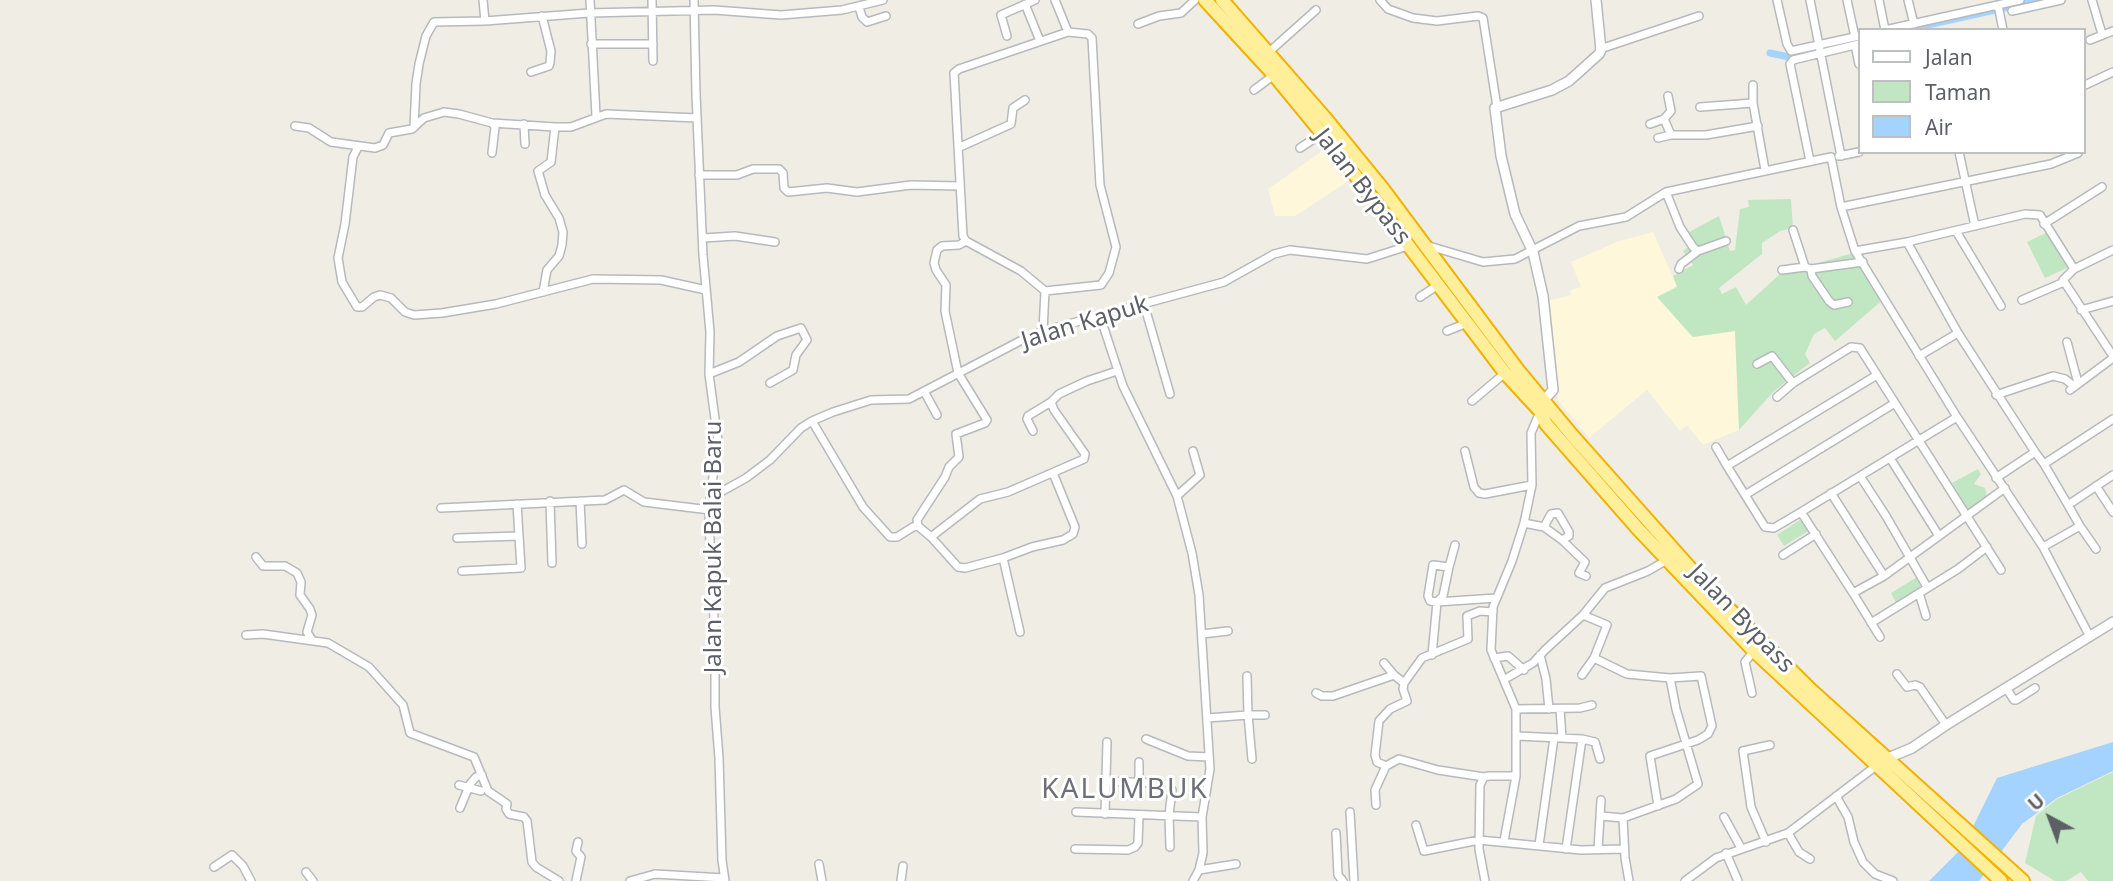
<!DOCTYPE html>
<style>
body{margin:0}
#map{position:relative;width:2113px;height:881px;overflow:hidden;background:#efede4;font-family:"Noto Sans",sans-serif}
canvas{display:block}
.legend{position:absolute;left:1858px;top:28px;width:228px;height:126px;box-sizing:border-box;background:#fff;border:2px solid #bebfc1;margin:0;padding:9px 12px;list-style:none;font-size:21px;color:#5c5f65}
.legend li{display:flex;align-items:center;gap:14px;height:35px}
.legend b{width:35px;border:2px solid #bebfc1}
.north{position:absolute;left:2015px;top:783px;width:70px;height:70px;-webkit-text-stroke:5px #fff;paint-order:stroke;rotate:319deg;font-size:19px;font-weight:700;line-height:28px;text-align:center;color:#5c5f65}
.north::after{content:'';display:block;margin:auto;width:24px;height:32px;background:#5c5f65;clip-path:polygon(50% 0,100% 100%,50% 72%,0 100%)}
</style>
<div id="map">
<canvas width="2113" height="881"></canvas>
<ul class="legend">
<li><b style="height:9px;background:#fff"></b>Jalan</li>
<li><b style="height:19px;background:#c0e7c1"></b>Taman</li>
<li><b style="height:19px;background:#a4d3ff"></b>Air</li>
</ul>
<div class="north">U</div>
</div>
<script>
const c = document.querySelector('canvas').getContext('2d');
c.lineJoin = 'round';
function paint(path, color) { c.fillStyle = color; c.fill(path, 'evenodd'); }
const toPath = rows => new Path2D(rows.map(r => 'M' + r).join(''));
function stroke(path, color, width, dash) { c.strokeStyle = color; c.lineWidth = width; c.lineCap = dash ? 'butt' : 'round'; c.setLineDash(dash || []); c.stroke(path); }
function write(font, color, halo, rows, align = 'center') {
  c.font = font + ' "Noto Sans",sans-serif'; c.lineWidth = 6; c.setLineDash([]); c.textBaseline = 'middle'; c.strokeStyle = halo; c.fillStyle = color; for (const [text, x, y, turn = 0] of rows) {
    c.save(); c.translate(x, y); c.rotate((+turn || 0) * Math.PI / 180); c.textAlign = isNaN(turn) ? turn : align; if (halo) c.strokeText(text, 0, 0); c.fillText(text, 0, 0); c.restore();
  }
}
const commercial = toPath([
 [1328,147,1350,180,1295,216,1275,216,1268,189],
 [1653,232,1677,286,1657,297,1692,337,1735,331,1739,430,1703,445,1687,425,1680,431,1647,390,1589,438,1558,400,1550,300,1571,295,1570,290,1581,287,1571,262,1619,241]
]);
const green = toPath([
 [1791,199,1793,228,1780,231,1762,243,1762,254,1719,288,1722,294,1736,287,1746,305,1780,274,1860,251,1886,297,1835,341,1825,328,1814,334,1805,354,1810,363,1774,391,1739,430,1735,331,1693,337,1657,297,1677,287,1673,276,1693,265,1683,251,1694,243,1689,232,1719,216,1730,251,1735,250,1740,209,1749,207,1748,200],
 [2048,232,2067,268,2045,278,2027,242],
 [1978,469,1981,474,1974,484,1985,488,1987,498,1968,511,1952,483],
 [1803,518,1810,530,1784,546,1777,535],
 [1917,577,1923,589,1897,605,1891,593],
 [2113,772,2113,881,2088,881,2081,872,2066,881,2055,881,2025,863,2036,816,2057,799]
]);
const water = toPath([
 [2113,742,2113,771,2057,798,2022,824,1979,881,1929,881,1963,847,1997,778]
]);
const canal = toPath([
 [1905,30,2040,0],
 [1770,53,1789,57,1848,42]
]);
const minor = toPath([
 [483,0,485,21],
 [590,0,596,116],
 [652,0,653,61],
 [694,0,696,94,703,255,710,332,709,374,718,441,710,498,709,522,715,639,715,707,719,758,722,860,725,881],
 [1055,0,1068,32],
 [1380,0,1388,9,1413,18,1437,21,1478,16,1483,18,1497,107],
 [1777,0,1787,44,1791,51,1859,36],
 [1810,0,1841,156],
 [1847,0,1855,37],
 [1879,0,1885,30,2020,0],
 [1908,0,1914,24],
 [2092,0,2102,34],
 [1025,4,1040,41],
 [1998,5,2003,30],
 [859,7,862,17,867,22,886,16],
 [2012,11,2061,0],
 [1138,24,1159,16,1181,13,1195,0],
 [1007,36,1001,15,1035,0],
 [2090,40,2113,31],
 [591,44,653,44],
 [1855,45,1859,64],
 [1600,49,1699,16],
 [1269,52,1316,10],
 [531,72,549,66,550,63,551,51,542,16],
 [1753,85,1753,103],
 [2083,86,2113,72],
 [1254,90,1274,75],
 [1668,96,1671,111,1664,119,1671,135],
 [1700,107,1753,103,1765,170],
 [492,123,495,127,492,153],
 [524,124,525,144],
 [1650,124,1664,119],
 [295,126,309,128,331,142,375,148,383,145,389,133,412,129,424,118,444,112,459,114,492,123,555,127,571,127,606,114,697,118],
 [414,127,416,84,419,64,426,36,434,22,485,21,589,13,714,10,781,15,842,10,883,0],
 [1658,138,1671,135,1706,135,1758,126],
 [358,147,353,157,345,224,338,258,342,282,357,307,362,307,374,297,380,295,391,298,405,312,414,315,442,313,496,304,593,279,661,280,706,290],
 [960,147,1011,124,1013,108,1025,100],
 [1300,148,1321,134],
 [1959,152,1975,226],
 [1839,156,1859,152],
 [1810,161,1790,64,1793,60,1859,44],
 [699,175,737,175,753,169,779,169,783,173,784,188,788,192,827,188,857,192,911,185,960,186],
 [1666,192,1680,227,1693,247,1698,251,1726,241],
 [1841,207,2051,164,2078,153],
 [2044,224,2102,187],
 [1793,230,1805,267,1811,269,1863,262],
 [1956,231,2001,306],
 [703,238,735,236,775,242],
 [1907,242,1958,333],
 [1429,246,1483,262,1515,259,1579,226,1626,217,1666,192,1831,157,1841,207,1855,251,1957,417,2043,547,2089,635],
 [1855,251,1907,242,2025,214,2040,215,2074,269,2063,280,2113,356],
 [1679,269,1681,264,1698,251],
 [1811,269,1812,276,1829,301,1834,305,1848,302],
 [2074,269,2113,250],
 [1782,270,1805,267],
 [543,292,547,270,559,256,562,245,563,232,559,218,545,195,538,171,551,162,555,127],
 [1420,297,1438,285],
 [2022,300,2064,282],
 [1144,304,1170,394],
 [2081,310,2113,301],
 [1100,316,1123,386,1177,496,1192,553,1199,595,1210,769,1202,817,1203,853,1199,870,1193,881],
 [1043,331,1045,291],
 [1447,331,1467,323],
 [2067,342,2078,383],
 [1919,356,1958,333,2035,452],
 [1757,364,1772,356,1793,383],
 [709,374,739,362,777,336,801,328,807,340,796,355,793,370,770,383],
 [1877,375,1727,466,1765,527,1774,528,1801,512,1853,593,1884,576,2005,488],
 [2070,390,2113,358],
 [924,391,937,415],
 [1996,395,2053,376,2065,379,2074,386],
 [1777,397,1793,383,1851,347,1860,348,2001,570],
 [1472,401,1505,373],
 [812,421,863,507,890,537,897,537,913,527,918,526,931,537,958,567,965,568,1003,558,1032,547,1063,540,1073,534,1075,527,1053,473],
 [1033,431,1027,419,1028,416,1051,402],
 [1716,447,1727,466],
 [1465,451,1474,487,1479,493,1485,494,1532,485],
 [1890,458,1939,536],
 [1860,476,1886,516,1927,587],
 [1996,478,2035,452,2044,464],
 [2096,486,2113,512],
 [1831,493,1884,576],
 [1745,495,1895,403],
 [1177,496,1200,475,1193,451],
 [710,498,746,478,770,460,801,428,812,421,833,412,871,400,909,399,1022,340,1043,331,1224,282,1274,254,1290,250,1367,259,1408,246],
 [550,501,552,563],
 [580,501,582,544],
 [2068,505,2044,464,2113,419],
 [441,508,605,500,624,490,644,502,710,510],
 [1801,512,1957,417],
 [1524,523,1544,527,1562,540,1585,562,1579,573,1586,576],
 [918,526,917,520,945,477,949,467,959,457,956,434,985,423,987,420,958,373,945,311,946,285,936,270,934,263,937,250,942,246,959,245,966,241,963,236,954,73,959,69,1068,32,1088,34,1092,38,1100,185,1116,247,1109,273,1101,285,1045,291,1021,271,966,241],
 [2080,526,2096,549],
 [1544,527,1551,514,1558,513,1569,532,1569,536,1562,540],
 [931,537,980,499,1008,492,1084,459,1085,454,1054,410,1051,402,1059,394,1087,381,1117,371],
 [457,538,519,536],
 [2043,547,2080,526,2068,505,2113,475],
 [1783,555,1816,534],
 [256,557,263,566,285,566,297,573,301,582,300,595,310,609,312,615,307,632,312,640],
 [1003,558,1020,632],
 [1449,567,1455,545],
 [462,571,521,568,517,504],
 [1853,593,1880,637],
 [1919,593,1926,616],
 [1583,615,1605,588,1648,571,1667,560],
 [1871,623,1958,569,1987,547],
 [1202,634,1228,631],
 [246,635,263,634,328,643,369,667,403,705,410,733,474,757,488,791,507,804,506,809,509,814,524,817,527,821,532,862,536,867,559,881],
 [1432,655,1437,602,1443,596,1449,567,1433,565,1428,596,1430,601,1437,602,1496,598],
 [1540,655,1546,679,1549,709],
 [1494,658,1508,656,1524,670],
 [1384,663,1394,675],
 [1897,674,1907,687,1915,685,1920,687,1946,725],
 [1582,675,1594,658],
 [1247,676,1248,715,1265,715],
 [1505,679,1533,663,1545,650,1583,615,1607,625,1594,658,1627,674,1670,678,1676,709,1698,784,1676,799,1623,818,1625,858,1629,881],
 [2006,688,2014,700,2016,700,2035,688],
 [1316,693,1322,696,1333,696,1394,675,1404,683],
 [1752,693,1745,662,1754,651],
 [1516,709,1580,708,1592,705],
 [1560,709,1562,738],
 [1207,718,1248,715,1252,759],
 [1517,736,1582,739,1566,849],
 [1146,739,1188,756,1209,757],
 [1582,739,1595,742,1600,759],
 [1139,762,1139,782],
 [1484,777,1438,770,1399,759,1386,766,1377,762,1375,755,1379,721,1390,709,1407,701,1403,689,1404,683,1422,658,1468,639,1467,616,1480,611,1493,612],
 [1107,781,1153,783],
 [459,785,481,791],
 [1836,796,1848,817,1854,842,1863,862,1875,874,1893,881],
 [1376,805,1375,790,1386,766],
 [1658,806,1650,756,1698,740,1708,734,1712,726,1701,676,1670,678],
 [460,808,470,784,476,777,482,775],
 [1076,812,1202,817],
 [1350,812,1354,881],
 [1105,814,1107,742],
 [1601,816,1623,818],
 [1724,817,1741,848],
 [1416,825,1424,851,1479,840,1581,850,1624,849],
 [1336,833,1338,875,1343,881],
 [1788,833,1799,852,1810,859],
 [1504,841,1516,776],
 [1766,842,1751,807,1743,751,1770,745],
 [1539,845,1554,738],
 [1170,847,1169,815,1172,790],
 [1075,849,1128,850,1135,847,1138,843,1139,816],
 [1598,850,1601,800],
 [1726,853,1738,881],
 [819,864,822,881],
 [214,867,232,855,243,866,251,881],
 [1199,870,1236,864],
 [306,872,313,881],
 [576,881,581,857,576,851,578,842],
 [630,881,655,874,724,878],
 [901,881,903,866],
 [1485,881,1479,849,1480,785,1484,777,1489,776,1516,776,1516,709,1491,650,1493,607,1512,561,1524,523,1532,485,1531,433,1540,412],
 [1685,881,1716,858,1788,833,1876,766]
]);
const tertiary = toPath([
 [1544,400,1553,390,1543,296,1533,252,1515,214,1501,156,1495,108,1552,90,1569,81,1599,54,1601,50,1596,0],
 [1888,758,1912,748,1946,725,2113,622]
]);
const trunk = toPath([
 [1205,0,1274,75,1339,154,1505,373,1540,411,1546,424,1638,529,1754,651,2001,881],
 [1222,0,1326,119,1383,189,1518,370,1572,435,1707,587,1811,690,2023,881]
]);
const streetNames = [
 ["Jalan Bypass",1362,187,52],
 ["Jalan Kapuk",1085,323,-17],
 ["Jalan Kapuk Balai Baru",714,547,-90],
 ["Jalan Bypass",1741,619,46]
];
const quarterNames = [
 ["KALUMBUK",1125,790]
];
paint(commercial, '#fef7d9');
paint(green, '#c0e7c1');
paint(water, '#a4d3ff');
stroke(canal, '#a4d3ff', 7);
stroke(minor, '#b6b9be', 10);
stroke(tertiary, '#b6b9be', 12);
stroke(trunk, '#f3b100', 16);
stroke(minor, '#fff', 7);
stroke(tertiary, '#fff', 9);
stroke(trunk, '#ffee9a', 12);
write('24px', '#5c5f65', '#fff', streetNames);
c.letterSpacing = '2px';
write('28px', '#6d7177', '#fff', quarterNames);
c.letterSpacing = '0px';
</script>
